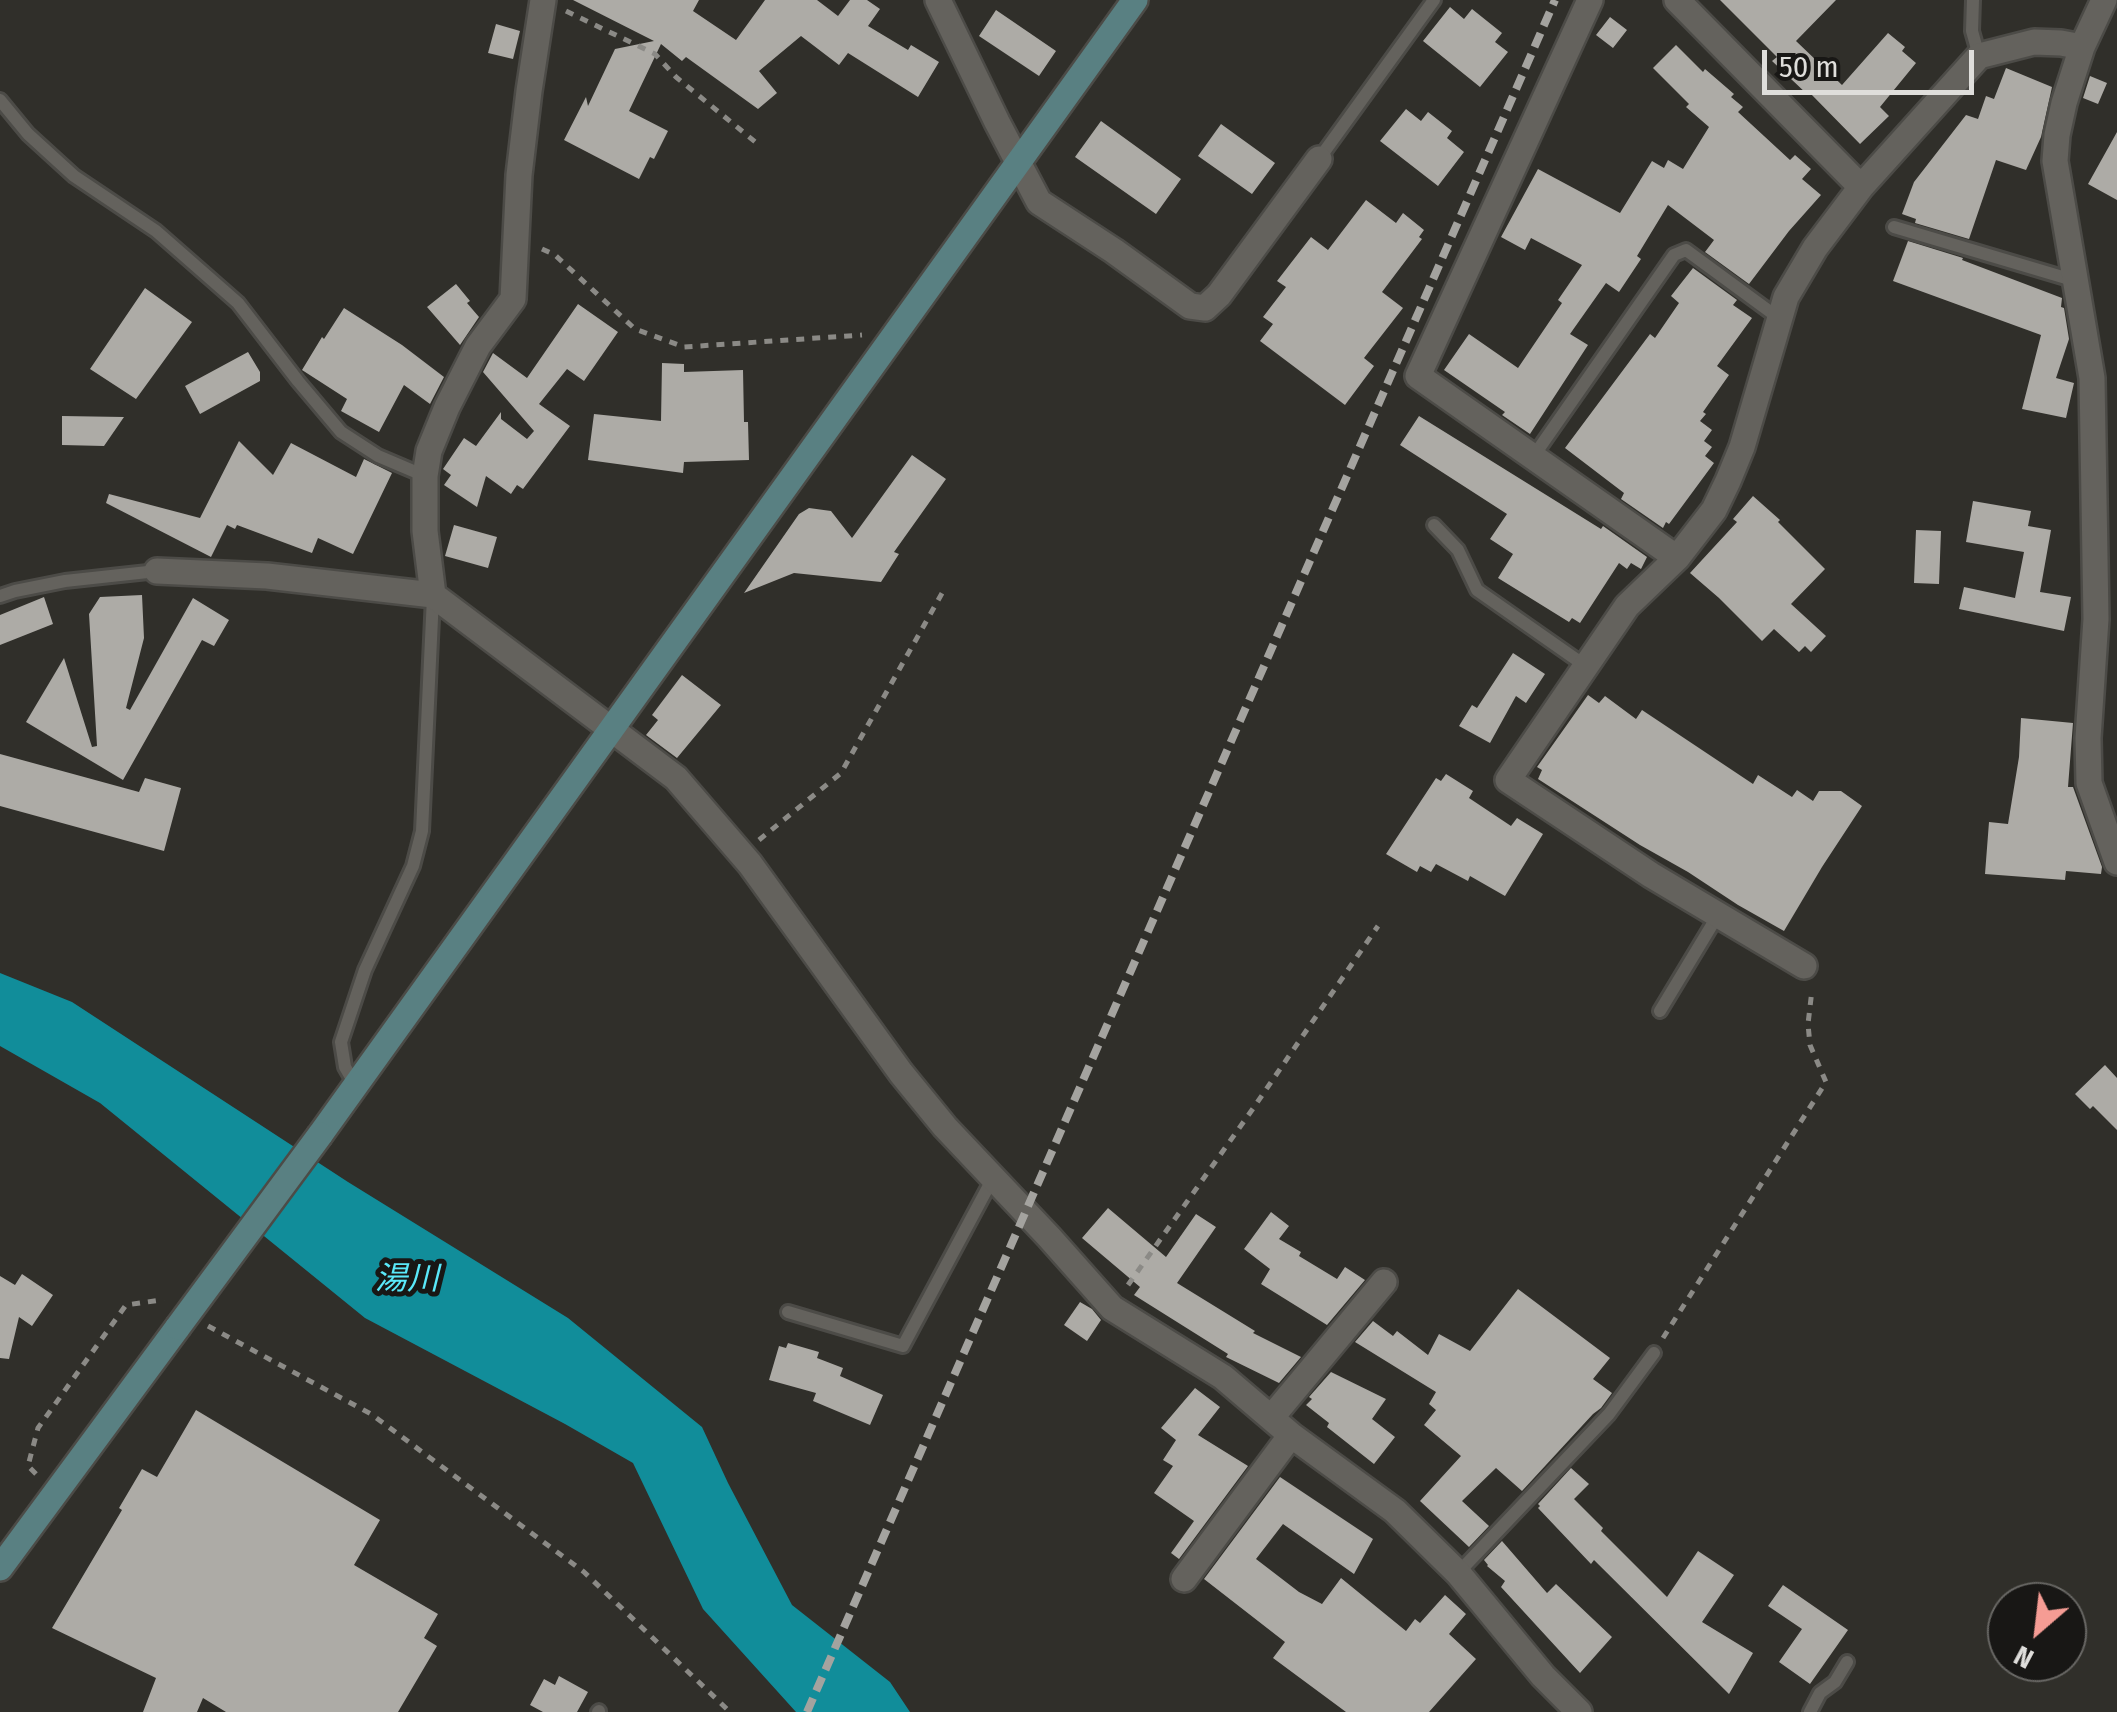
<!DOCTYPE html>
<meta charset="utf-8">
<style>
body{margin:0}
#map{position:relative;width:2117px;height:1712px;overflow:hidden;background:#302f2a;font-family:"Fira Sans Condensed",sans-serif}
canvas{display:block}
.north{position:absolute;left:1987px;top:1582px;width:100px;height:100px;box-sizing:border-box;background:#181715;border:2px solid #686764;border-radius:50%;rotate:208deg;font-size:28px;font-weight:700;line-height:40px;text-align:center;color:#dfdedb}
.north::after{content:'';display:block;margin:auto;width:35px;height:45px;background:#f59c94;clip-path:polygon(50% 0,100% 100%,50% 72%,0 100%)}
.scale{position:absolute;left:1762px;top:50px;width:212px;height:45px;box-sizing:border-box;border:5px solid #dfdedb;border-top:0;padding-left:12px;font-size:30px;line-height:35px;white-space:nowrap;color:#dfdedb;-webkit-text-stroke:8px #181715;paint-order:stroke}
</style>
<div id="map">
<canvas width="2117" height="1712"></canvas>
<div class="north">N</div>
<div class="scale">50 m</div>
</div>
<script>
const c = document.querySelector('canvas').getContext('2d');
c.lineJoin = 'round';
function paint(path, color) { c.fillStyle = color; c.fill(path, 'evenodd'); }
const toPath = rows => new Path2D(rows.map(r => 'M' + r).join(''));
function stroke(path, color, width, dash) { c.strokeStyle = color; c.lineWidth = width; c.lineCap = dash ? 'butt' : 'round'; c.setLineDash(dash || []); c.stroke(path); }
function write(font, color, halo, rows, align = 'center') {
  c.font = font + ' "Fira Sans Condensed","Noto Sans JP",sans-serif'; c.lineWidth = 10; c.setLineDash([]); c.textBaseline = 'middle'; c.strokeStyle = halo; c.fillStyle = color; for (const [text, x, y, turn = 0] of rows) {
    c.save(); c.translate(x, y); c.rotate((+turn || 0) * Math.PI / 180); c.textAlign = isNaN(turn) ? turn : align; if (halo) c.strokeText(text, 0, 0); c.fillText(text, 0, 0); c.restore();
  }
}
const water = toPath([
 [0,973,72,1002,348,1182,568,1318,702,1427,728,1483,792,1605,890,1682,910,1712,796,1712,703,1609,633,1463,565,1424,365,1318,100,1103,0,1046]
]);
const building = toPath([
 [573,0,699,0,693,11,736,40,765,0,817,0,838,16,850,0,867,0,880,9,868,26,908,50,911,45,939,62,918,97,848,53,839,65,801,36,759,71,777,93,758,109,686,57,682,61,661,44,629,111,668,131,654,159,650,157,639,179,564,140,586,97,588,106,615,49,654,41],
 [1720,0,1836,0,1796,41,1842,85,1888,33,1905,47,1902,51,1916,63,1880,107,1889,116,1860,144,1810,93,1808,95,1772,61,1777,57],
 [1450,7,1464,19,1472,9,1502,33,1495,42,1508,52,1480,87,1423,41],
 [996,10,1056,51,1039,76,979,36],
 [1610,17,1627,30,1613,48,1596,35],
 [496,24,520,31,513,59,488,53],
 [1676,45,1703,72,1705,69,1734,94,1731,97,1743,107,1738,112,1790,160,1795,155,1811,169,1802,179,1821,195,1789,231,1749,284,1705,252,1714,240,1668,205,1637,256,1641,259,1619,292,1606,283,1570,334,1588,345,1530,434,1502,415,1505,412,1444,370,1469,334,1518,368,1562,303,1558,300,1582,265,1531,238,1525,250,1501,237,1538,169,1620,213,1652,161,1664,168,1668,160,1683,169,1709,127,1686,107,1689,104,1653,68],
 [2006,68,2052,87,2041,137,2026,170,1996,160,1969,239,1915,223,1916,219,1902,214,1914,182,1966,115,1978,119,1986,96,1994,99],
 [2090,76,2107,83,2098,104,2083,98],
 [1406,109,1421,121,1428,112,1452,131,1447,138,1464,152,1438,186,1380,141],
 [1101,121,1181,179,1156,214,1075,157],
 [1221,124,1275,163,1252,194,1198,156],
 [2117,132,2117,200,2088,184],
 [1366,200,1396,223,1403,213,1424,230,1419,237,1422,239,1382,292,1403,308,1364,358,1374,366,1345,405,1260,341,1273,324,1263,317,1286,287,1277,281,1311,237,1328,250],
 [1908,241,1963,258,1962,260,2062,298,2061,307,2064,308,2069,339,2056,378,2074,383,2066,418,2022,409,2041,335,1893,281],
 [1693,268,1737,300,1733,305,1752,318,1717,366,1729,375,1703,412,1706,414,1700,421,1712,430,1704,441,1712,447,1705,456,1714,463,1669,524,1666,522,1663,528,1621,499,1624,493,1565,448,1650,334,1655,338,1679,303,1671,296],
 [456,284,470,301,467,303,479,317,460,345,427,307],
 [145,288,192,322,136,399,90,369],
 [578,304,618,332,584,381,567,369,539,404,570,426,523,489,517,485,511,494,486,476,477,507,444,485,451,475,443,469,464,438,476,446,501,412,501,419,527,439,534,431,483,372,493,353,527,378],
 [344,308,402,345,444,377,430,404,404,385,379,432,341,411,347,399,302,370,322,337,324,339],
 [248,352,260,372,260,381,200,414,185,386],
 [662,363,684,364,684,372,743,370,744,422,748,422,749,460,684,462,683,473,588,460,594,414,661,421],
 [62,416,124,417,104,446,62,445],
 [1419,416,1601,529,1603,526,1647,557,1641,569,1631,563,1627,569,1619,563,1580,623,1572,618,1569,622,1498,578,1513,554,1490,539,1507,514,1400,445],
 [239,441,273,475,291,443,356,477,364,459,392,473,353,554,318,538,312,553,237,525,235,529,227,525,211,557,106,503,109,494,200,518],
 [912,455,946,479,894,552,899,554,881,582,794,573,744,593,799,514,809,508,831,511,852,538],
 [1753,496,1780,520,1778,522,1825,569,1791,604,1826,636,1811,652,1805,646,1799,652,1774,629,1762,641,1719,598,1690,573,1737,522,1733,519],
 [1973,501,2031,511,2028,526,2051,530,2040,592,2071,597,2064,631,1959,609,1964,587,2015,598,2024,552,1966,542],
 [454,525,497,537,488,568,445,556],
 [1916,530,1941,531,1939,584,1914,583],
 [142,595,144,638,126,708,130,710,193,598,229,620,214,646,202,640,123,780,26,722,64,658,92,747,97,746,89,614,100,597],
 [44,597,53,624,0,645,0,615],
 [1513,653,1545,674,1526,703,1516,696,1490,743,1459,726,1472,705,1477,708],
 [682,675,721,705,677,758,646,735,658,720,652,715],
 [1588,695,1599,703,1605,696,1636,719,1642,710,1753,784,1758,775,1792,797,1797,790,1813,801,1819,791,1841,791,1862,806,1822,867,1784,931,1738,905,1688,872,1640,845,1538,779,1542,770,1537,767],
 [2021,718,2073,723,2068,787,2073,787,2102,867,2101,874,2066,871,2065,880,1985,874,1989,822,2008,824,2019,757],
 [0,754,139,792,145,778,181,788,164,851,0,806],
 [1446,774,1473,791,1469,798,1511,826,1517,818,1543,834,1505,896,1470,876,1468,881,1436,864,1431,872,1420,866,1417,872,1386,854,1436,778,1441,781],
 [2105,1065,2117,1078,2117,1130,2093,1106,2090,1109,2075,1094],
 [1108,1208,1166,1257,1196,1214,1216,1227,1177,1283,1255,1331,1253,1333,1301,1357,1279,1383,1226,1357,1228,1354,1134,1295,1140,1287,1082,1238],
 [1271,1212,1289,1226,1279,1239,1301,1252,1299,1256,1337,1279,1345,1267,1365,1280,1327,1325,1261,1284,1270,1269,1244,1249],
 [22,1274,53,1295,32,1326,19,1317,9,1359,0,1358,0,1276,15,1285],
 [1518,1289,1610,1358,1593,1379,1612,1393,1601,1408,1593,1414,1522,1491,1496,1468,1462,1501,1489,1526,1469,1547,1420,1501,1461,1456,1424,1425,1436,1410,1429,1404,1436,1392,1355,1342,1373,1321,1393,1336,1397,1331,1428,1355,1439,1334,1470,1351],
 [1080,1302,1092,1309,1101,1320,1087,1341,1064,1325],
 [788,1343,819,1352,817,1358,843,1368,840,1376,883,1395,870,1425,813,1401,816,1393,769,1380,779,1346,786,1348],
 [1331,1372,1386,1399,1372,1419,1395,1437,1374,1464,1327,1427,1329,1423,1306,1405,1312,1399,1309,1397],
 [1195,1388,1220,1407,1198,1435,1248,1466,1179,1559,1171,1553,1194,1521,1154,1493,1173,1466,1163,1460,1176,1440,1161,1428],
 [196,1410,380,1520,354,1565,438,1614,424,1638,437,1646,398,1712,226,1712,203,1698,197,1712,143,1712,156,1678,52,1628,122,1510,119,1508,142,1469,157,1477],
 [1571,1468,1589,1484,1574,1499,1603,1528,1601,1531,1667,1597,1698,1551,1734,1575,1702,1622,1753,1653,1729,1694,1594,1560,1591,1564,1538,1508,1540,1506,1538,1504],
 [1280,1477,1373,1539,1354,1574,1283,1524,1256,1559,1299,1592,1322,1604,1341,1578,1406,1631,1415,1619,1420,1623,1445,1595,1466,1614,1449,1634,1476,1659,1429,1712,1346,1712,1273,1658,1285,1642,1204,1579],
 [1502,1541,1547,1593,1556,1584,1612,1637,1580,1673,1501,1587,1505,1581,1487,1566,1488,1565,1484,1560],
 [1783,1585,1848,1630,1810,1684,1779,1662,1802,1629,1768,1606],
 [559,1676,588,1692,577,1712,543,1712,530,1705,544,1679,555,1685]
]);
const path = toPath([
 [566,11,655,54,676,77,759,145],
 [542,249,555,255,635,329,684,347,862,335],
 [759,840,841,773,945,588],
 [1128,1285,1252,1110,1378,926],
 [208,1326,371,1414,584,1572,730,1712],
 [1663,1338,1826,1082,1810,1045,1808,1024,1812,990],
 [36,1474,28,1466,38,1428,126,1305,161,1300,163,1302]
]);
const lane = toPath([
 [1973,0,1972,31,1979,56],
 [0,100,28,134,74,176,156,231,238,303,298,381,341,432,378,456,425,476],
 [1319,159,1434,0],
 [1894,227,2076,281],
 [1533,457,1674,255,1686,250,1780,319],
 [1434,525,1458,550,1477,590,1587,667],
 [0,596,15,591,65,581,157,571],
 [1660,1011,1718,915],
 [356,1086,345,1067,341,1042,365,970,413,866,422,831,433,597],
 [788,1312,903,1346,993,1178],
 [1458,1573,1609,1414,1654,1353],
 [598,1712,599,1711],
 [1810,1712,1820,1693,1835,1682,1847,1662]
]);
const street = toPath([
 [938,0,997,122,1039,202,1114,251,1190,306,1205,308,1219,295,1319,159],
 [1590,0,1418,376,1677,558,1714,510,1728,481,1742,447,1786,297,1815,248,1861,187,1979,56,2034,42,2061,43,2082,47],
 [1677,0,1861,187],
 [2104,0,2082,47,2064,103,2057,135,2055,161,2092,378,2096,619,2088,738,2089,783,2117,862],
 [1677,558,1627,606,1508,780,1651,875,1804,966],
 [157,571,267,576,433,595,676,778,750,864,901,1073,945,1127,1049,1237,1112,1308,1223,1377,1291,1435,1395,1511,1458,1573,1543,1676,1579,1712],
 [433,595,425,531,425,476,429,451,447,407,478,346,513,299,519,175,529,91,543,0],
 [1271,1418,1384,1282],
 [1184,1579,1291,1435]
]);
const secondary = toPath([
 [320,1135,1135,0],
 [0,1568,178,1327]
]);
const rail = toPath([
 [807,1712,1555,0]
]);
const secondaryBridge = toPath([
 [178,1327,320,1135]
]);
const waterNames = [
 ["湯川",407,1280]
];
paint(water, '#118d9a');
paint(building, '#adaba6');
stroke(lane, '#4c4b47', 18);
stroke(street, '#4c4b47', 30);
stroke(secondary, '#4c4b47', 30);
stroke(path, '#8b8a86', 5, [8, 8]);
stroke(lane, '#64625d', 12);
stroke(street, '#64625d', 25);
stroke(secondary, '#598082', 25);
stroke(rail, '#a4a39f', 8, [15, 8]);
stroke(secondaryBridge, '#4c4b47', 30, []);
stroke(secondaryBridge, '#598082', 25);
write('italic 32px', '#5ae8f9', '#181715', waterNames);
</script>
